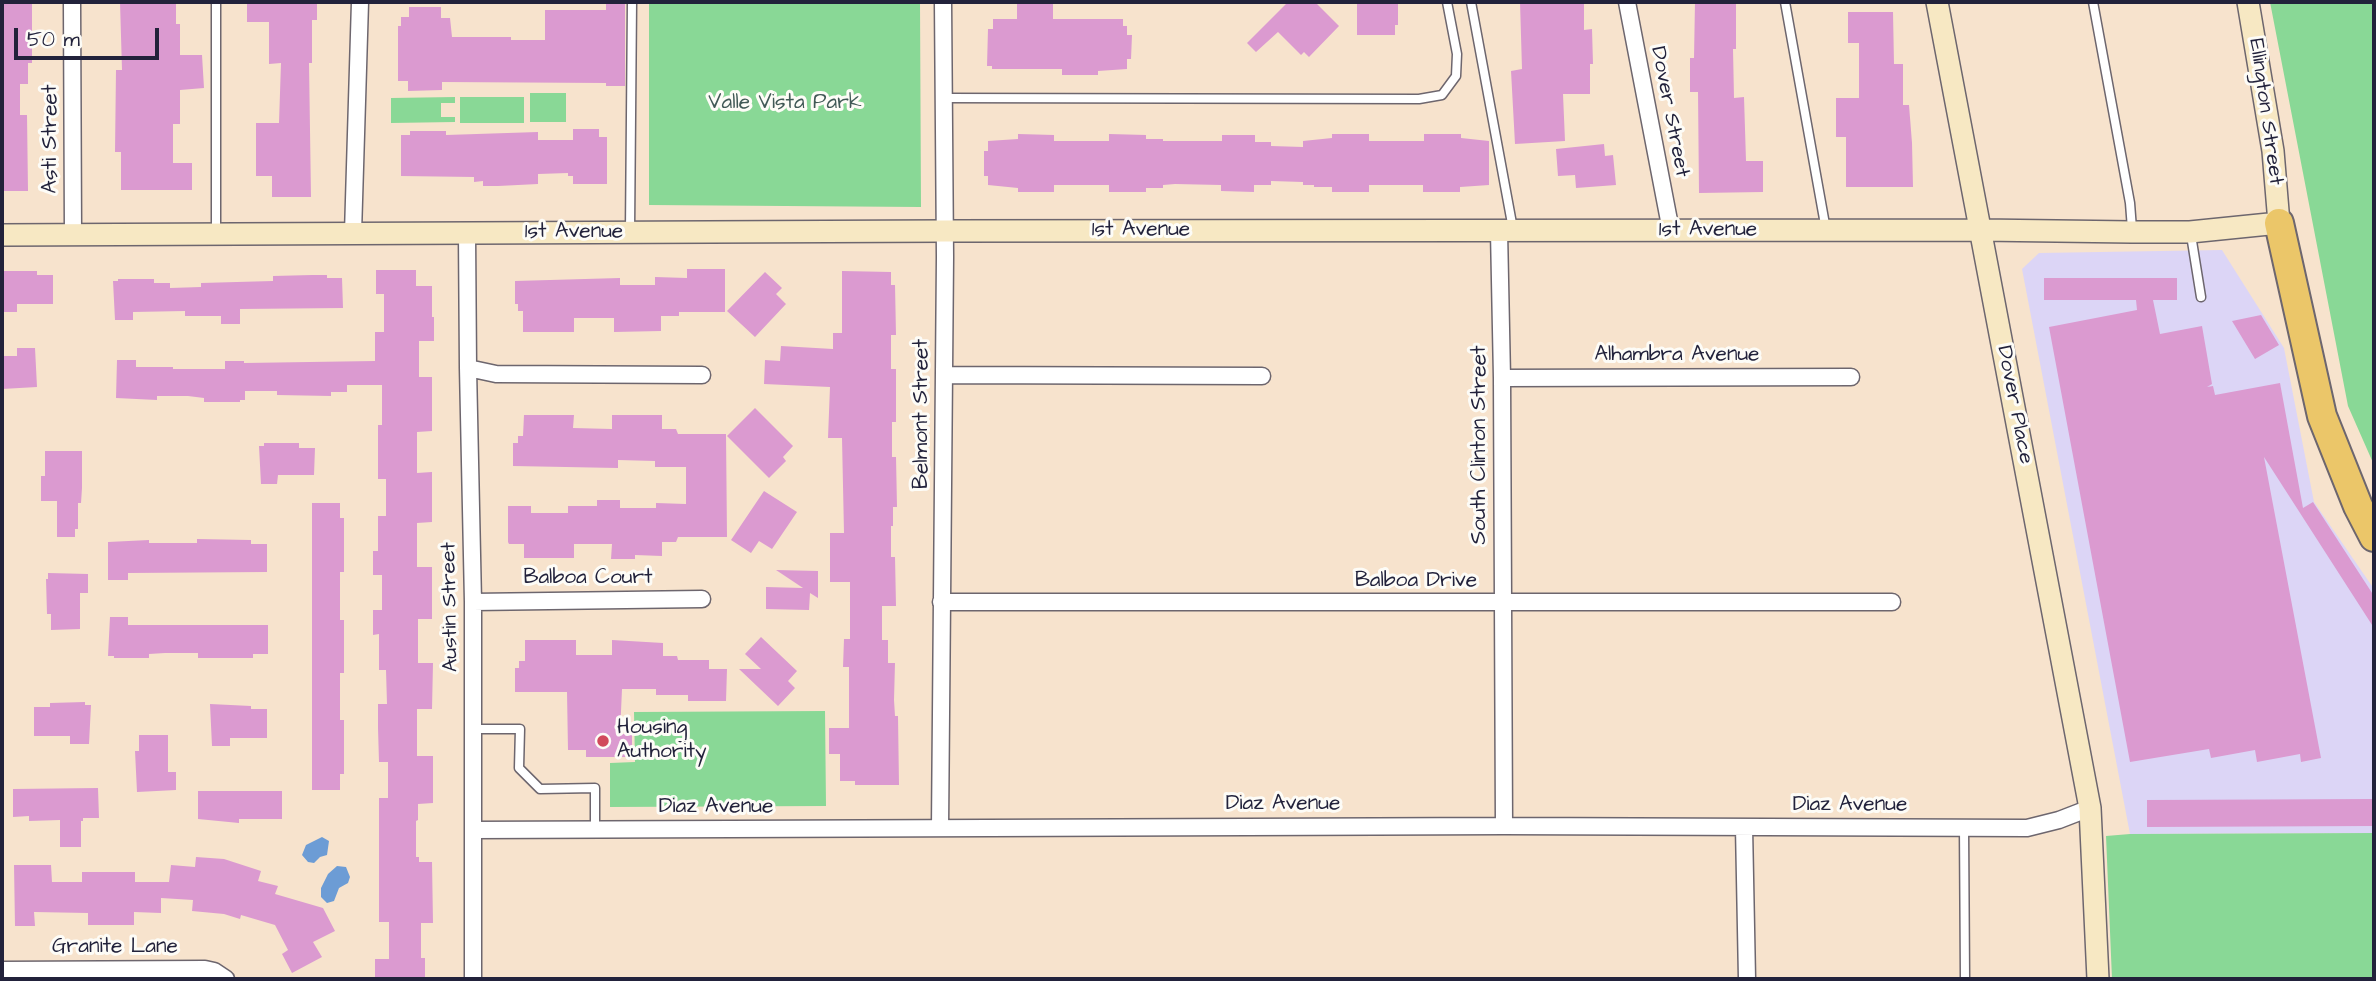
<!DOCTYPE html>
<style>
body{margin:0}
#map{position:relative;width:2376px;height:981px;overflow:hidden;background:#f7e3cd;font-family:"Architects Daughter",sans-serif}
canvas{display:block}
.frame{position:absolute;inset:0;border:4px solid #22223b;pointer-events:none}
.scale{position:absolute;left:14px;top:28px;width:145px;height:32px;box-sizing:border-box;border:4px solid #22223b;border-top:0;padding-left:9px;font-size:21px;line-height:24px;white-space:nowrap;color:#22223b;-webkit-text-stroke:5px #fdfcf7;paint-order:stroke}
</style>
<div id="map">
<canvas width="2376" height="981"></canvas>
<div class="frame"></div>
<div class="scale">50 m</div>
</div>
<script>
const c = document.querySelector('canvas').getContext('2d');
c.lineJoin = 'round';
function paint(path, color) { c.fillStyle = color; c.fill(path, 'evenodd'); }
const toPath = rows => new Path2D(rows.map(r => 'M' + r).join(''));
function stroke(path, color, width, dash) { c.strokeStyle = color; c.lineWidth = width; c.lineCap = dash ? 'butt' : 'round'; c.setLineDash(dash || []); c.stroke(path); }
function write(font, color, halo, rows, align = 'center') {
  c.font = font + ' "Architects Daughter",sans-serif'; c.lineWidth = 6; c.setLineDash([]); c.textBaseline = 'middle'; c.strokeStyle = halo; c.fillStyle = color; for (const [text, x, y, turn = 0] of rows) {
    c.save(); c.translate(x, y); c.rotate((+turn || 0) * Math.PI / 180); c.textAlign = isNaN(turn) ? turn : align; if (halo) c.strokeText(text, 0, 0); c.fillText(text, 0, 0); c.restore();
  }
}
const built = toPath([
 [2222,250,2284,348,2314,502,2374,589,2374,833,2130,834,2022,269,2039,253]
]);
const green = toPath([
 [649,2,920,2,921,207,649,205],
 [2270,2,2374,2,2374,465,2348,406],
 [530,93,566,93,566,122,530,122],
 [455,97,455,103,441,103,441,117,455,117,455,122,391,123,391,98],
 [460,97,524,97,524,123,460,123],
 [825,711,826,806,610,807,610,763,635,762,634,712],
 [2374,833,2374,979,2112,979,2106,836,2130,834]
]);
const water = toPath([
 [322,837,329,841,327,855,320,857,314,863,308,862,302,855,306,845],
 [337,866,346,867,350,877,348,883,339,888,334,901,327,903,321,897,321,888,328,874]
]);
const building = toPath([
 [2,2,32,2,32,63,28,63,28,84,20,84,20,115,27,115,28,191,2,191],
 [120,2,176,2,176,24,180,24,180,55,202,55,204,88,180,90,180,124,173,124,173,163,192,163,192,190,121,190,121,152,115,152,116,70,122,70],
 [247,2,317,2,317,20,312,20,312,63,309,63,311,197,272,197,272,176,256,176,256,123,279,123,281,63,269,64,269,22,247,22],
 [606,2,625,2,625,86,606,86,606,83,442,82,442,90,408,91,408,81,398,81,398,26,401,26,401,17,409,17,409,7,441,7,441,18,450,18,452,37,511,37,511,40,545,40,545,10,606,10],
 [1017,2,1053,2,1053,19,1123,19,1123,26,1127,26,1127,35,1132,35,1131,59,1127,59,1127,69,1098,71,1098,75,1062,75,1062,69,992,69,992,66,987,66,988,29,993,29,993,19,1017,19],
 [1288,2,1315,2,1339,26,1309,57,1304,52,1301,55,1278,32,1256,52,1247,43],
 [1357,2,1398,2,1398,25,1395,25,1395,35,1357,35],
 [1520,2,1584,2,1584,30,1592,29,1593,64,1590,64,1590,94,1563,94,1565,141,1515,144,1511,71,1522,69],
 [1695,2,1736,2,1736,49,1733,49,1734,98,1744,97,1746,161,1763,161,1763,192,1699,193,1698,92,1690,92,1690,58,1694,58],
 [1848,12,1893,12,1894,64,1903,64,1903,105,1909,105,1912,143,1913,187,1846,187,1846,137,1836,137,1836,98,1859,98,1859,43,1848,43],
 [573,129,599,129,599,137,607,137,607,184,573,184,573,176,568,176,568,173,538,174,538,184,498,186,483,186,483,181,474,182,474,177,401,176,401,135,410,135,410,131,446,131,446,135,538,132,538,140,573,140],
 [1018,134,1054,135,1054,141,1109,141,1109,134,1146,135,1146,139,1163,139,1163,141,1222,141,1222,135,1255,135,1255,142,1271,142,1271,146,1303,147,1303,141,1332,138,1332,134,1369,134,1369,141,1424,141,1424,134,1461,134,1461,138,1489,141,1489,185,1460,187,1460,192,1423,192,1423,185,1369,185,1369,192,1332,192,1332,187,1314,187,1314,185,1303,185,1303,182,1271,181,1271,185,1254,185,1254,192,1221,191,1221,185,1175,184,1163,185,1163,188,1146,188,1146,192,1109,192,1109,185,1054,185,1054,192,1018,192,1018,188,988,185,988,176,984,176,984,151,988,151,988,141,1018,139],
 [1604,144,1605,156,1613,155,1616,185,1576,188,1575,175,1558,176,1556,149],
 [687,269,725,269,725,312,679,312,679,316,661,316,661,331,614,332,614,318,574,318,574,332,523,332,523,311,518,311,518,304,515,304,515,281,620,278,620,285,655,285,655,277,687,278],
 [376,270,416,270,416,286,432,286,432,317,434,317,434,341,419,341,419,377,432,377,432,431,417,432,417,473,432,472,432,522,417,523,417,567,432,567,432,619,418,619,418,663,433,663,432,709,417,709,417,756,433,756,433,803,418,804,418,820,416,821,416,857,419,857,419,862,432,862,433,923,421,923,421,958,425,958,425,979,375,979,375,959,389,959,389,922,379,922,379,798,388,798,388,762,379,762,378,728,378,704,387,704,386,670,379,670,379,634,373,635,373,610,382,610,382,575,373,575,373,551,378,551,378,516,386,516,386,479,378,479,378,425,382,425,382,385,347,385,347,392,331,392,331,396,277,395,277,391,245,391,245,400,240,400,240,402,204,402,204,398,188,396,157,396,157,400,116,398,117,360,136,360,136,367,173,367,173,369,225,369,225,361,244,361,244,363,375,361,375,332,384,332,384,294,376,294],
 [2,271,37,271,37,275,53,275,53,304,17,304,17,312,2,312],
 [842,271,891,272,891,285,895,285,896,335,891,335,891,369,896,369,896,422,892,422,892,457,896,457,897,507,893,507,893,526,891,526,891,557,895,557,896,606,882,606,882,640,888,640,888,663,895,663,894,700,895,716,898,716,899,785,855,785,855,781,840,781,840,754,829,754,829,728,849,728,849,667,843,667,844,639,850,639,850,582,830,582,830,533,844,533,842,438,828,438,830,387,764,384,765,360,780,361,781,346,833,349,833,333,842,333],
 [765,272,782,288,776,294,786,304,755,337,727,311],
 [312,275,327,275,327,278,342,278,343,308,240,309,240,324,221,324,221,316,185,316,185,311,133,312,133,320,115,320,113,281,118,281,118,279,154,279,154,283,170,283,170,288,201,287,201,283,273,281,273,276],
 [2044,278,2177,278,2177,300,2153,300,2160,334,2202,326,2212,384,2207,387,2213,386,2215,395,2280,383,2303,508,2313,502,2374,596,2374,628,2264,457,2321,758,2301,762,2300,754,2257,762,2255,750,2211,758,2209,749,2130,762,2049,327,2137,310,2136,300,2044,300],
 [2261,315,2279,345,2255,359,2232,321],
 [17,348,35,348,37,387,2,389,2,356,17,356],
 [755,408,793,446,783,457,786,461,769,478,727,436],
 [524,415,574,415,573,428,612,429,612,415,662,415,662,429,676,429,678,434,726,434,727,537,678,537,676,542,662,542,662,556,635,555,635,559,611,559,612,544,574,544,574,558,524,558,524,544,509,544,508,542,508,506,531,506,531,513,568,513,568,506,597,506,597,500,620,500,620,508,656,508,656,503,686,504,686,467,655,467,655,461,618,460,618,468,513,466,513,443,518,443,518,436,523,436],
 [264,443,299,443,299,448,315,448,314,475,278,475,277,484,261,484,259,446,264,446],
 [45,451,82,451,82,488,81,503,78,503,78,529,75,529,75,537,57,537,57,501,41,501,41,476,45,476],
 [764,491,797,512,772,549,759,541,751,553,731,540],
 [312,503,340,503,340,518,344,518,344,572,340,572,340,620,344,620,344,673,340,673,340,720,344,720,344,774,340,774,340,790,312,790],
 [197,539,251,540,251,544,267,544,267,572,128,573,128,580,108,580,108,542,149,540,149,543,197,543],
 [776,570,818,571,818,598,810,593,809,610,766,609,766,587,803,588],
 [48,573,88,574,88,593,80,593,80,629,51,630,51,614,47,614,46,579,48,579],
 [110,617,128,617,128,625,268,625,268,654,253,654,253,658,198,658,198,653,165,653,149,654,149,658,114,658,114,656,108,656],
 [761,637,797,671,788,681,795,688,778,706,739,669,761,669,745,654],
 [525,640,576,640,576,655,612,655,612,640,663,643,663,656,677,656,678,660,709,660,709,669,727,669,726,701,688,701,688,695,656,695,656,689,622,689,620,734,632,734,632,757,586,757,586,750,568,750,567,692,515,692,515,668,519,668,519,661,525,661],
 [85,702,85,705,91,705,89,744,70,744,70,736,34,736,34,707,50,707,50,703],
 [210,704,251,706,251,709,267,709,267,738,230,738,230,746,212,746],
 [139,735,168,735,168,772,176,772,176,790,137,792,135,751,139,751],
 [98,788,99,818,83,818,83,821,81,821,81,847,60,847,60,820,29,821,29,816,13,817,13,789],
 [198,791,282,791,282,819,239,819,239,823,198,819],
 [2374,799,2374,826,2147,827,2147,800],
 [196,857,224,859,261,871,258,881,278,886,275,894,323,908,335,931,313,942,322,957,292,973,282,954,288,950,275,925,241,915,240,919,224,914,192,911,193,900,161,898,161,913,134,912,134,925,88,925,88,913,34,912,35,926,15,926,14,865,51,865,52,882,82,882,82,872,135,872,135,882,169,882,171,865,195,867]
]);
const lane = toPath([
 [216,2,216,233],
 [1471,2,1513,229],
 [1785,2,1826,230],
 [2093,2,2130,203,2132,229],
 [944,98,1419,99,1442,95,1456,76,1457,54,1447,2],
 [630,230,632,2],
 [2191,235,2201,297],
 [473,729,520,729,519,768,540,789,595,788,595,829],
 [1964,827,1965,979]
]);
const street = toPath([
 [72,2,73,234],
 [1627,2,1671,231],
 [1499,231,1502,378,1504,826],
 [353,233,360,2],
 [467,234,468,368,473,602,473,979],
 [468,368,496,374,702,375],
 [944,375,1262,376],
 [1502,378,1851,377],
 [473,602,702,599],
 [941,602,1892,602],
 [940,827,945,257,943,2],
 [1744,827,1747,979],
 [473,830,1504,826,2027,828,2059,820,2090,808],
 [2,970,205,969,214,971,226,979]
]);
const secondary = toPath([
 [1937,2,2090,808,2098,979],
 [2,235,945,231,1981,230,2132,232,2190,232,2279,223,2273,151,2248,2]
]);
const highway = toPath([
 [2279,223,2322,416,2358,506,2374,537]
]);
const markers = [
 [603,741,7,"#d1495b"]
];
const parkNames = [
 ["Valle Vista Park",785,104]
];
const streetNames = [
 ["Dover Street",1669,112,79],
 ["Ellington Street",2265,112,82],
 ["Asti Street",52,139,-90],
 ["1st Avenue",1141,231],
 ["1st Avenue",1708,231],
 ["1st Avenue",574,233],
 ["Alhambra Avenue",1677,356],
 ["Dover Place",2014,405,79],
 ["Belmont Street",923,414,-90],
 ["South Clinton Street",1481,445,-90],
 ["Balboa Court",588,579],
 ["Balboa Drive",1416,582],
 ["Austin Street",451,607,-91],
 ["Diaz Avenue",1283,805],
 ["Diaz Avenue",1850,806],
 ["Diaz Avenue",716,808],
 ["Granite Lane",115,948]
];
const poiNames = [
 ["Housing",617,729],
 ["Authority",617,753]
];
paint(built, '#dcd5f6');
paint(green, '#89d896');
paint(water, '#6c9cd5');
paint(building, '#db9ad0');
stroke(lane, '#6d666e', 11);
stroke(street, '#6d666e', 19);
stroke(secondary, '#6d666e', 24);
stroke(highway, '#6d666e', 32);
stroke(lane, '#fff', 8);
stroke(street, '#fff', 16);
stroke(secondary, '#f7e8c3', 21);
stroke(highway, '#ebc669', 28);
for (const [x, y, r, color] of markers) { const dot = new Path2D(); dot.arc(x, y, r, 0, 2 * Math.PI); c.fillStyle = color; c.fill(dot); stroke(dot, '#fdfcf7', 2.5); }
write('21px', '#415956', '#fdfcf7', parkNames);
write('21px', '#22223b', '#fdfcf7', streetNames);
write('21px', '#22223b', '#fdfcf7', poiNames, 'left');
</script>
